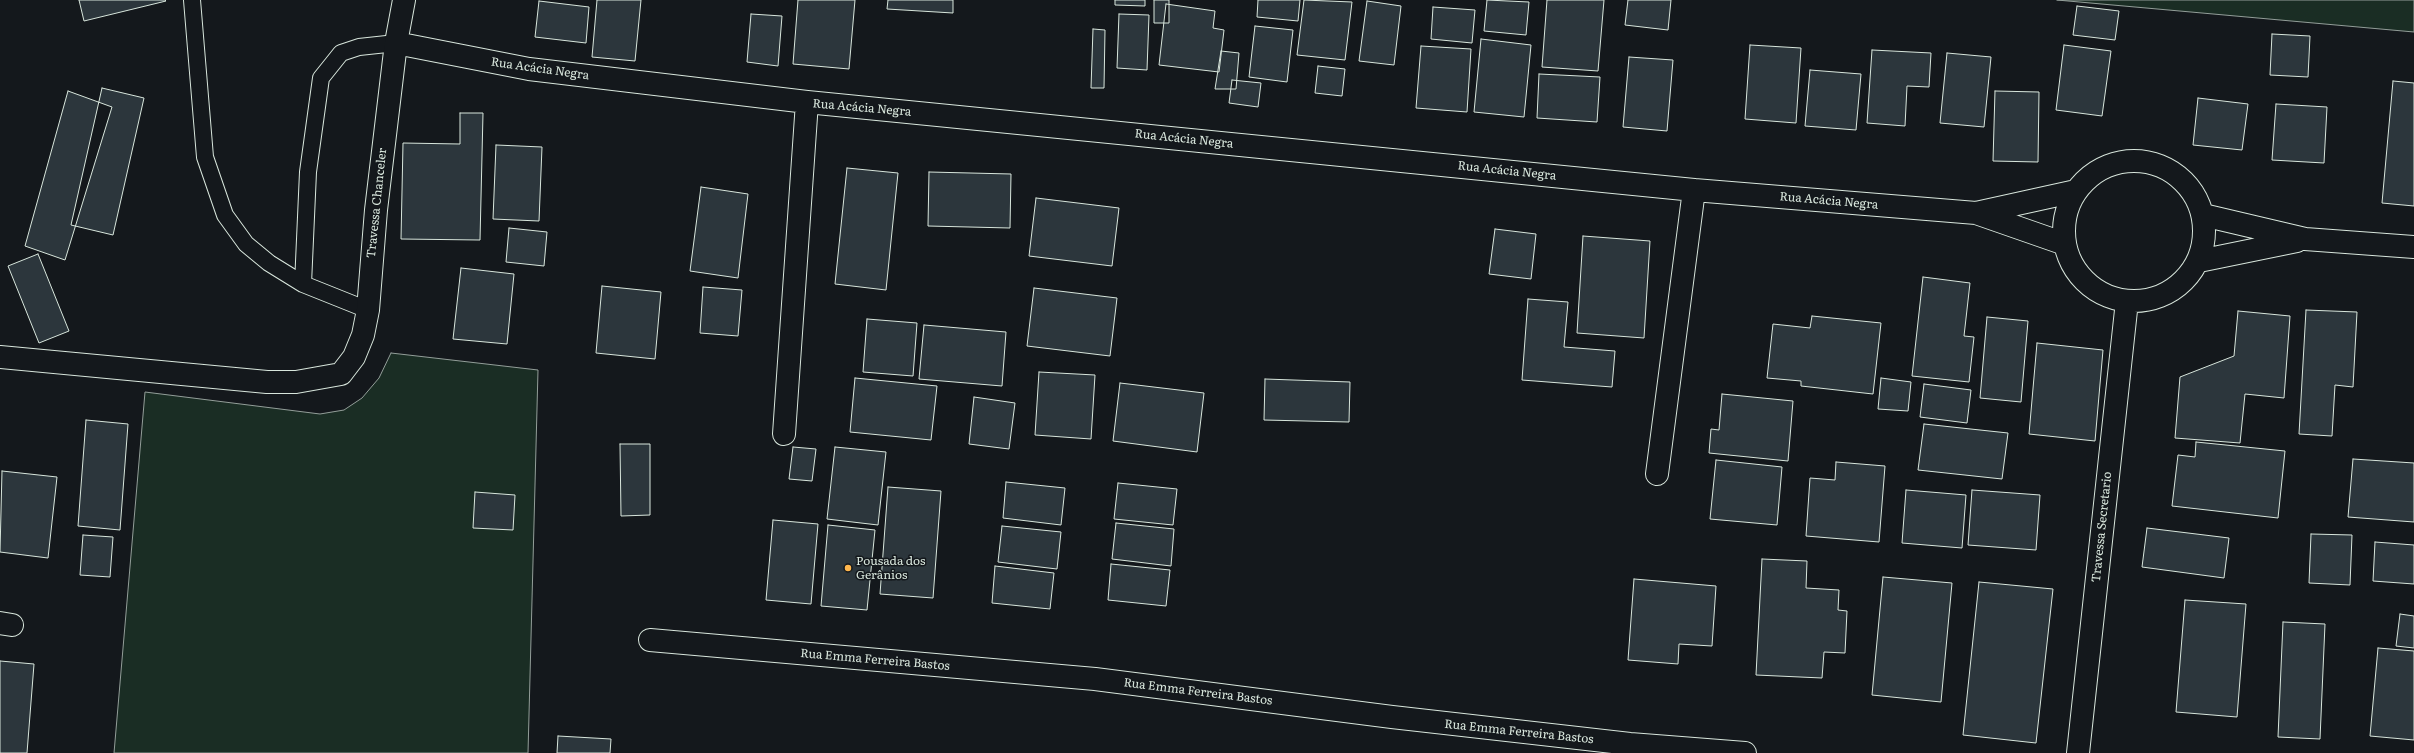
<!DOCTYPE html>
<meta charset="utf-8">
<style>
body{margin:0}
canvas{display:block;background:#14181c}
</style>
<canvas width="2414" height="753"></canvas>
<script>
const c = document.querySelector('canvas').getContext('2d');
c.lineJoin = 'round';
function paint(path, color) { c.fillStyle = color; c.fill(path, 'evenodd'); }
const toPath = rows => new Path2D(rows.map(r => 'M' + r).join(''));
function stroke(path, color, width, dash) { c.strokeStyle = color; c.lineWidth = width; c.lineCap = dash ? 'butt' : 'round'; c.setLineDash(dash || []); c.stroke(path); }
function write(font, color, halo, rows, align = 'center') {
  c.font = font + ' Literata,serif'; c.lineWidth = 3; c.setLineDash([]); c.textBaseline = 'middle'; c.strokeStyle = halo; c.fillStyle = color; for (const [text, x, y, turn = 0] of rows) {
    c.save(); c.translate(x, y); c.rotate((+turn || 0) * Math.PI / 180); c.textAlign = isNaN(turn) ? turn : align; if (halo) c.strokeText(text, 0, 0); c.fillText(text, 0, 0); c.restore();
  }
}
const green = toPath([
 [2057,0,2414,0,2414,32,2057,0],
 [391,353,538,370,528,753,114,753,145,392,320,414,344,410,362,398,379,378,391,353]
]);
const building = toPath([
 [79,0,165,0,166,1,84,21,79,0],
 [597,0,641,0,635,61,592,57,597,0],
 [798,0,855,0,849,69,793,64,798,0],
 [888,0,953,0,953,13,887,9,888,0],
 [1115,0,1145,0,1145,6,1115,5,1115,0],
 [1154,0,1169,0,1169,23,1154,23,1154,0],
 [1258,0,1300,0,1298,21,1257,17,1258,0],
 [1304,0,1352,2,1345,60,1297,55,1304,0],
 [1487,0,1529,2,1526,35,1484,31,1487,0],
 [1547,0,1604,0,1598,71,1542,67,1547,0],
 [1628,0,1671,0,1668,30,1625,25,1628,0],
 [539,1,589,7,586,43,535,37,539,1],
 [1367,1,1401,6,1394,65,1359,61,1367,1],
 [1166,4,1215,11,1213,28,1224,30,1219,72,1159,65,1166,4],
 [2077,6,2119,11,2115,40,2073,35,2077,6],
 [1433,7,1475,10,1472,43,1431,39,1433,7],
 [751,14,782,16,778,66,747,62,751,14],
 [1119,14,1149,15,1147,70,1117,68,1119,14],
 [1255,26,1293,30,1287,82,1249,77,1255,26],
 [1093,29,1105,30,1104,88,1091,88,1093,29],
 [2272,34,2310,36,2308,77,2270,75,2272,34],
 [1481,39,1531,45,1524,117,1474,112,1481,39],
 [1750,45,1801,48,1796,123,1745,119,1750,45],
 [2064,45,2111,51,2102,116,2056,110,2064,45],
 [1421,46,1471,49,1467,112,1416,108,1421,46],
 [1872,50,1931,53,1929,87,1907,86,1905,126,1867,123,1872,50],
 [1221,51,1239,53,1236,89,1215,89,1221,51],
 [1947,53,1991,57,1984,127,1940,123,1947,53],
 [1629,57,1673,60,1667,131,1623,127,1629,57],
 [1318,66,1345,69,1342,96,1315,93,1318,66],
 [1810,70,1861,74,1856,130,1805,126,1810,70],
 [1539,74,1600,77,1597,122,1537,118,1539,74],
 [1232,80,1261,83,1258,107,1229,103,1232,80],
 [2393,81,2414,83,2414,206,2382,203,2393,81],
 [102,88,144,98,113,235,71,225,102,88],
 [68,91,112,107,65,260,25,246,68,91],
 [1995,91,2039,92,2038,162,1993,161,1995,91],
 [2198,98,2248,104,2242,150,2193,145,2198,98],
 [2276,104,2327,107,2324,163,2272,160,2276,104],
 [460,113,483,113,480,240,401,239,403,143,460,144,460,113],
 [496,145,542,147,539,221,493,219,496,145],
 [847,168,898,173,886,290,835,284,847,168],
 [929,172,1011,174,1010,228,928,226,929,172],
 [701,187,748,194,738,278,690,271,701,187],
 [1036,198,1119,208,1112,266,1029,256,1036,198],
 [509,228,547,232,544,266,506,262,509,228],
 [1495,229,1536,234,1531,279,1489,274,1495,229],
 [1583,236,1650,241,1644,338,1577,333,1583,236],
 [38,254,69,331,39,343,8,266,38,254],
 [461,268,514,274,507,344,453,339,461,268],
 [1923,277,1970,283,1964,336,1974,337,1969,382,1912,376,1923,277],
 [602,286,661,292,655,359,596,353,602,286],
 [703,287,742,290,738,336,700,333,703,287],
 [1034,288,1117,298,1110,356,1027,346,1034,288],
 [1528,299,1568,302,1564,347,1615,351,1612,387,1522,380,1528,299],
 [2306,310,2357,312,2353,387,2335,385,2332,436,2299,434,2306,310],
 [2238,311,2290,316,2284,398,2245,394,2240,443,2175,438,2180,377,2234,356,2238,311],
 [1812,316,1881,323,1873,394,1801,386,1801,381,1767,378,1773,324,1810,328,1812,316],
 [1987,317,2028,321,2021,402,1980,398,1987,317],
 [867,319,917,323,913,376,863,372,867,319],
 [924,325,1006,332,1002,386,919,379,924,325],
 [2037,343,2103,350,2095,441,2029,434,2037,343],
 [1039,372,1095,375,1091,439,1035,435,1039,372],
 [855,378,937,386,931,440,850,432,855,378],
 [1881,378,1911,382,1908,411,1878,409,1881,378],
 [1265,379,1350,382,1349,422,1264,420,1265,379],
 [1120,383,1204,393,1197,452,1113,441,1120,383],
 [1924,384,1971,390,1967,423,1920,417,1924,384],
 [1722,394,1793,401,1788,461,1709,453,1711,429,1719,430,1722,394],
 [974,397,1015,403,1009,449,969,444,974,397],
 [86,420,128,424,120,530,78,526,86,420],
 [1924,424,2008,433,2002,479,1918,470,1924,424],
 [2196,442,2285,451,2278,518,2172,506,2178,455,2195,457,2196,442],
 [620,444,650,444,650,515,621,516,620,444],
 [793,447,816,449,812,481,789,479,793,447],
 [835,447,886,452,878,525,827,519,835,447],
 [2353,459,2414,463,2414,522,2348,517,2353,459],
 [1716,460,1782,467,1777,525,1710,519,1716,460],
 [1836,462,1885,466,1879,542,1806,536,1810,478,1835,480,1836,462],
 [2,471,57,477,48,558,0,552,2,471],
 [1006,482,1065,488,1061,525,1003,518,1006,482],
 [1118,483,1177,489,1173,525,1114,519,1118,483],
 [888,487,941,491,933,598,880,594,888,487],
 [1906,490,1966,495,1962,548,1902,543,1906,490],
 [1972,490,2040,495,2036,550,1968,545,1972,490],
 [475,492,515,495,513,530,473,528,475,492],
 [773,520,818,524,811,604,766,600,773,520],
 [1116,523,1174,529,1171,566,1112,559,1116,523],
 [828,525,875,530,867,610,821,606,828,525],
 [1002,526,1061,532,1057,569,998,562,1002,526],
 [2147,528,2229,538,2224,578,2142,567,2147,528],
 [2311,534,2352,535,2350,585,2309,583,2311,534],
 [83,535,113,537,110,577,80,575,83,535],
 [2375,542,2414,545,2414,584,2373,581,2375,542],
 [1762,559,1807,561,1806,588,1839,590,1838,610,1847,611,1845,653,1824,652,1822,678,1756,675,1762,559],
 [1111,564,1170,570,1166,606,1108,600,1111,564],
 [995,566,1054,573,1050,609,992,603,995,566],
 [1883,577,1952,583,1941,702,1872,695,1883,577],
 [1634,579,1716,586,1712,646,1679,644,1678,664,1628,660,1634,579],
 [1979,582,2053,589,2036,743,1963,735,1979,582],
 [2185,600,2246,604,2237,717,2176,712,2185,600],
 [2400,614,2414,616,2414,648,2396,646,2400,614],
 [2283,622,2325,624,2320,739,2278,737,2283,622],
 [2378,648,2414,651,2414,740,2370,736,2378,648],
 [0,661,34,664,27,753,0,753,0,661],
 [558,736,611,739,610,753,557,753,558,736]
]);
const service = toPath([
 [192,0,205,157,225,215,246,244,269,263,303,284,368,310],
 [303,284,308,172,321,78,341,53,359,47,396,43]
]);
const minor = toPath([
 [396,43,529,69,807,102,1694,190,1976,213,2065,244],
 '2064 231a70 70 0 1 1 140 0a70 70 0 1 1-140 0Z',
 [1976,213,2076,191],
 [2203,215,2305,239,2414,247],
 [2199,261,2297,241],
 [0,357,267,382,296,382,341,374,354,357,363,335,368,310,376,210,396,43,404,0],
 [784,434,807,102],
 [1657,474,1694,190],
 [0,623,12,625],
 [650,640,1095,679,1392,717,1630,744,1745,753],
 [2078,753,2127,301]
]);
const markers = [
 [848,568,4,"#ffb74d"]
];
const streetNames = [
 ["Rua Acácia Negra",540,69,8],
 ["Rua Acácia Negra",862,108,5],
 ["Rua Acácia Negra",1184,139,6],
 ["Rua Acácia Negra",1507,171,6],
 ["Rua Acácia Negra",1829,201,5],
 ["Travessa Chanceler",377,203,-84],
 ["Travessa Secretario",2102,527,-84],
 ["Rua Emma Ferreira Bastos",875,660,5],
 ["Rua Emma Ferreira Bastos",1198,692,7],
 ["Rua Emma Ferreira Bastos",1519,732,6]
];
const poiNames = [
 ["Pousada dos",856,561],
 ["Gerânios",856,575]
];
paint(green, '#1a2d24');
stroke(green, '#939e99', 1);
paint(building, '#2c363c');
stroke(building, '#d8e6dc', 1);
stroke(service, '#d8e6dc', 18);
stroke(minor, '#d8e6dc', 24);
stroke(service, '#14181c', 16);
stroke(minor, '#14181c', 22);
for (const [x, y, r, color] of markers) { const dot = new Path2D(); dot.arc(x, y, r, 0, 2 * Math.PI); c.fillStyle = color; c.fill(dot); stroke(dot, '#14181c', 1.5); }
write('12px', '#d8e6dc', '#14181c', streetNames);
write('12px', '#d8e6dc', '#14181c', poiNames, 'left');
</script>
